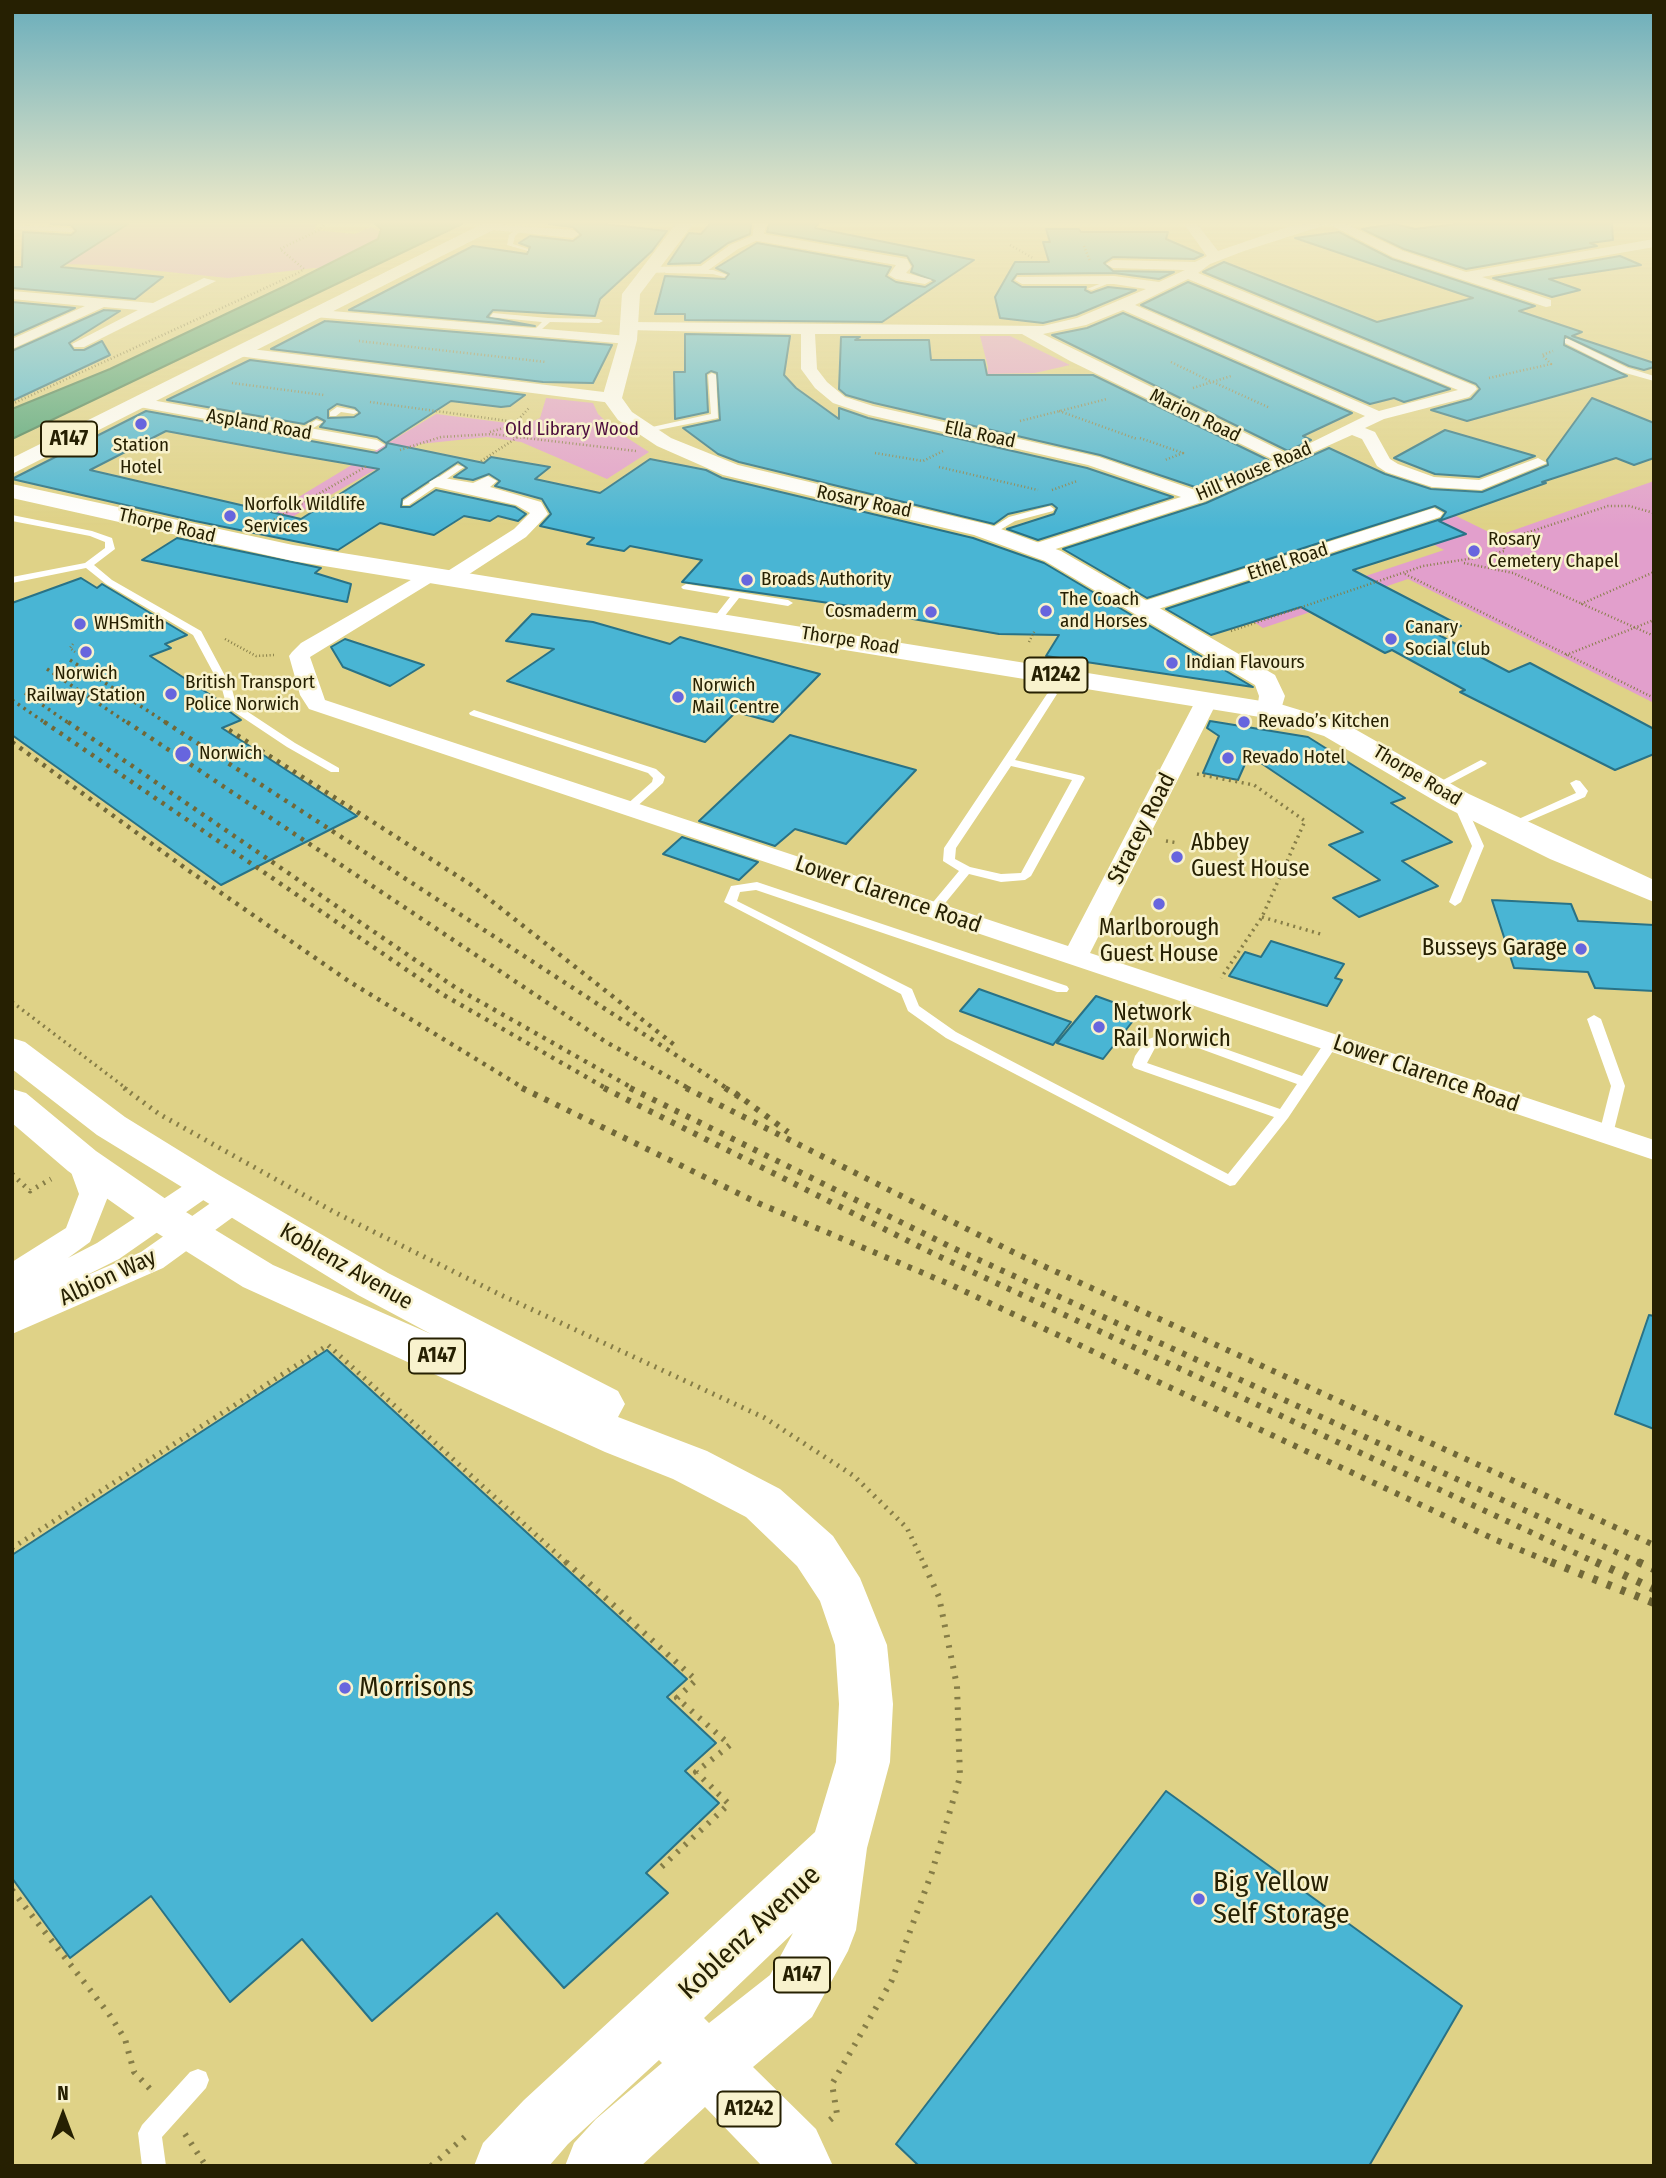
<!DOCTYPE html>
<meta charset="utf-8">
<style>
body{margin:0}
#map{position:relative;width:1666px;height:2178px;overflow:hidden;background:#dfd287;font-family:"Fira Sans Condensed",sans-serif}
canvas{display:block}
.frame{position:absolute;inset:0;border:14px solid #262002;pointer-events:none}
.north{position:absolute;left:28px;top:2080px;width:70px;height:70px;-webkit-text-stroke:5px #f8f2cd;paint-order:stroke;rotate:0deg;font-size:19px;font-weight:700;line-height:28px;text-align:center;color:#262002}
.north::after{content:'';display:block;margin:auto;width:24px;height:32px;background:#262002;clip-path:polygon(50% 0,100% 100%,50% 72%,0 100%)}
</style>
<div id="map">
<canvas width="1666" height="2178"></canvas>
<div class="frame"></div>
<div class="north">N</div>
</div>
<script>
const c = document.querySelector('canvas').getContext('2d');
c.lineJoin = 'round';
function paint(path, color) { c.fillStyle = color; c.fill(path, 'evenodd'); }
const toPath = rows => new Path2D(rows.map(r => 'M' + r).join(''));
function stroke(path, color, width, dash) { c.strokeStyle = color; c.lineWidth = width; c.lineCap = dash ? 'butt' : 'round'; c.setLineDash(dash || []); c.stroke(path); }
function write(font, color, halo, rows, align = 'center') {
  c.font = font + ' "Fira Sans Condensed",sans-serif'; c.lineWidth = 5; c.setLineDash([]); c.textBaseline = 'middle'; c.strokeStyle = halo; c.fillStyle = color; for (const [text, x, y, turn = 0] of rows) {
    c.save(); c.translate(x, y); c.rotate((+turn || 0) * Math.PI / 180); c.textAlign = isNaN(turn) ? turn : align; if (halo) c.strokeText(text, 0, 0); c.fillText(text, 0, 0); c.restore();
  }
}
const green = toPath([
 [93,224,317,224,314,230,355,234,371,227,387,235,334,270,314,268,228,278,100,265,29,263],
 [980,336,1010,336,1070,365,1035,373,987,374,988,367],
 [546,398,593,403,598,414,615,430,649,452,607,479,521,442,487,437,420,444,278,525,259,521,436,414,524,425,540,418],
 [1654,481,1654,703,1408,579,1263,628,1245,616,1444,550,1408,531,1452,514,1497,536]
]);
const water = toPath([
 [375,224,462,224,12,439,12,409,110,369,287,285,378,239,381,229,375,224]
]);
const building = toPath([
 [51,224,128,224,61,267,163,277,135,299,12,288,12,267,22,267,23,232,71,235,76,231,71,225,51,224],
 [549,224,604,224,667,231,652,251,600,299,595,316,493,310,487,317,535,326,349,310,473,246,527,254,530,247,519,243,530,236,573,241,581,235,573,227,549,224],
 [710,224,751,224,750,234,728,243,700,263,668,264,689,233,701,234,710,224],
 [769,224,818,224,815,228,974,260,882,322,685,320,685,314,655,314,665,276,725,279,729,274,716,268,757,243,891,267,886,276,896,282,925,287,935,281,911,272,913,266,907,256,767,232,769,224],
 [1395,224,1415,229,1457,224,1612,224,1613,240,1590,243,1597,246,1466,269,1404,249,1362,229,1395,224],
 [1046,229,1079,229,1081,232,1168,232,1166,239,1203,255,1194,259,1113,257,1104,263,1113,271,1174,272,1159,279,1114,273,1017,274,1012,281,1022,287,1086,287,1085,290,1091,293,1108,287,1136,290,1076,315,1043,323,1000,318,995,297,1015,262,1049,262,1043,242,1050,242,1046,229],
 [1339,232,1392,259,1535,306,1519,311,1582,332,1572,336,1654,363,1654,367,1644,370,1629,366,1565,336,1564,345,1627,376,1467,421,1431,410,1471,399,1480,389,1476,384,1203,272,1224,262,1377,322,1473,298,1295,238,1339,232],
 [1620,256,1641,265,1549,279,1580,290,1552,297,1493,278,1620,256],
 [1188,282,1450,389,1404,402,1394,398,1370,404,1141,305,1188,282],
 [12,302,75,308,12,336,12,302],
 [104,310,120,311,69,343,74,350,84,350,102,341,110,355,12,401,12,351,104,310],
 [1123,313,1352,413,1303,436,1311,440,1288,451,1052,335,1087,328,1123,313],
 [325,321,612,345,593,383,543,382,271,349,325,321],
 [685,334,790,336,784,375,796,388,839,419,839,408,868,418,1087,468,1173,497,1038,540,1007,529,1054,514,1057,508,1052,504,1008,514,994,524,739,462,718,454,683,428,720,420,717,373,711,371,706,374,708,412,675,419,674,372,685,372,685,334],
 [841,337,860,337,855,340,929,340,931,360,984,360,987,375,1093,375,1268,460,1198,488,1100,455,874,403,846,395,839,389,841,337],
 [250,360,525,395,510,406,501,407,451,401,386,443,377,437,320,427,325,421,317,417,304,424,167,400,250,360],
 [337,404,355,408,360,413,354,417,328,418,328,410,337,404],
 [1592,398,1654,423,1654,458,1634,465,1616,458,1542,482,1546,483,1439,521,1466,534,1353,570,1461,626,1437,634,1509,672,1530,663,1654,729,1654,754,1615,770,1460,692,1465,690,1392,650,1385,653,1301,607,1211,635,1166,609,1441,519,1446,512,1435,506,1147,598,1063,549,1206,503,1329,448,1385,474,1431,489,1482,492,1548,465,1547,460,1592,398],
 [146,411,377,453,386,447,387,443,484,463,491,457,550,467,535,479,600,493,650,459,706,470,722,478,973,538,1044,563,1253,687,1046,656,1059,635,999,634,890,615,892,612,682,582,702,560,630,546,624,551,587,544,594,538,540,526,551,514,542,499,495,486,500,481,489,474,473,480,454,477,467,468,458,462,402,499,401,507,410,507,436,490,515,507,526,514,518,521,498,516,490,521,464,516,434,535,380,523,338,550,195,521,12,479,146,411],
 [166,431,285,453,379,469,301,519,90,470,166,431],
 [1445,430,1535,456,1479,477,1435,474,1394,458,1445,430],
 [177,538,321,568,315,573,351,584,347,602,142,560,177,538],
 [81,578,97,588,102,584,187,635,165,644,171,648,150,656,223,703,226,709,241,720,222,728,357,816,221,885,12,735,12,603,81,578],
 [532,614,593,622,670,644,680,637,820,674,773,722,736,712,705,742,507,681,554,649,506,641,532,614],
 [345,639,424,665,390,686,343,667,331,647,345,639],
 [1210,721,1308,737,1405,798,1391,803,1452,842,1402,861,1438,886,1359,917,1333,898,1380,880,1329,845,1363,832,1249,755,1238,780,1203,773,1219,736,1207,728,1210,721],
 [790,735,916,770,846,844,795,829,775,846,699,821,790,735],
 [682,837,758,862,739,880,663,854,682,837],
 [1492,900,1571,904,1578,921,1654,925,1654,991,1595,988,1588,972,1514,968,1492,900],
 [1271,941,1344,964,1335,978,1342,980,1327,1006,1229,976,1245,952,1261,957,1271,941],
 [979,989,1071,1022,1053,1045,960,1011,979,989],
 [1096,996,1140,1012,1103,1059,1057,1043,1096,996],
 [1649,1315,1654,1316,1654,1429,1615,1414,1649,1315],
 [327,1350,687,1679,667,1697,716,1743,685,1771,719,1803,646,1873,668,1893,564,1988,497,1913,372,2021,302,1939,230,2002,151,1896,70,1958,12,1878,12,1555,327,1350],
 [1166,1791,1462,2006,1369,2166,919,2166,896,2144,1166,1791]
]);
const pathFar3 = toPath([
 [1010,245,1033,258],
 [1084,246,1090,261],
 [359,341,546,362],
 [1171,362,1210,381],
 [1489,378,1551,364,1542,355,1553,351],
 [1213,382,1270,408],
 [232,383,324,395],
 [1193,388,1231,376],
 [370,402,516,422,529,408],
 [12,404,298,273,304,269,280,249,321,229,324,224],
 [1059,411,1137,439],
 [1020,421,1107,399],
 [490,432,514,425,506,435],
 [1140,438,1183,453,1165,460],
 [400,450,441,437,492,434,636,451],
 [875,453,923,461,945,450],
 [481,461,518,437],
 [939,467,1038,490],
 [1052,490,1077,481],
 [268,523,367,466],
 [1496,553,1504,551,1504,544,1511,538,1608,506,1629,506,1654,513],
 [1464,563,1513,573,1654,636],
 [1405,574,1654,698],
 [1581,604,1654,572],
 [1231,631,1423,566,1481,557],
 [225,639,256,656,274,655],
 [1029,642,1035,630],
 [73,644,70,648,75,652],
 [1566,655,1654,620]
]);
const pathFar2 = toPath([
 [1197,774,1254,785,1305,821,1262,917,1221,978],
 [1166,841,1178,843],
 [1252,859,1285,866],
 [1262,917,1324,935],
 [12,1002,127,1089]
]);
const pathFar1 = toPath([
 [124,1088,159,1114,336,1213,503,1296,765,1418,854,1476,907,1528,924,1564],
 [12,1174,30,1191,51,1179],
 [12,1548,328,1345,568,1564]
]);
const path = toPath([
 [566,1562,696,1680,677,1698,730,1745,696,1772,729,1804,656,1872],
 [12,1890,109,2014,125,2039,134,2072,152,2091],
 [830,2120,837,2114,832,2084,892,1980,932,1872,960,1777,957,1686,939,1597,923,1562],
 [185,2134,206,2166],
 [431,2166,467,2135]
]);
const service = toPath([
 [12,225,71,228,74,230,71,232,12,229,12,225],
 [519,227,522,229,515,236,513,244,528,249,528,251,507,245,509,235,519,227],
 [667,270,713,270,727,275,724,277,713,274,665,273,667,270],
 [1112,279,1117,280,1092,290,1087,289,1112,279],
 [493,313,548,318,599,319,603,321,599,323,550,322,535,335,531,333,542,322,490,317,493,313],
 [1568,339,1628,368,1654,376,1654,381,1622,372,1565,343,1565,339,1568,339],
 [712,373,716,375,718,418,643,433,643,429,711,414,708,375,712,373],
 [337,407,354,410,358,412,354,414,341,412,336,416,330,416,330,412,337,407],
 [316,420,323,422,302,435,295,433,316,420],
 [457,465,464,467,409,505,403,505,403,501,457,465],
 [1050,506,1054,509,1053,511,1015,521,993,534,985,532,1009,517,1050,506],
 [12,515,92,531,112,538,115,549,94,565,112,580,201,631,232,689,236,704,295,743,339,768,339,772,331,772,287,747,227,707,222,689,193,635,106,584,86,568,12,583,12,577,85,563,105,548,105,542,90,536,12,521,12,515],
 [686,584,788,600,793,603,788,606,739,598,720,622,717,623,712,620,730,597,683,589,681,587,686,584],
 [1052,691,1057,694,1015,760,1083,776,1085,778,1031,876,1025,880,1001,882,969,874,937,913,929,913,927,910,929,907,959,871,943,861,944,848,1047,694,1052,691],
 [1011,766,1072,780,1021,873,1001,874,970,867,955,859,956,848,1011,766],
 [474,710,656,769,665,777,663,783,633,810,625,810,625,806,652,782,653,778,648,773,470,715,469,713,474,710],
 [1481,760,1487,763,1485,765,1438,790,1434,791,1428,788,1481,760],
 [1576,780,1580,781,1588,791,1585,797,1513,828,1509,830,1503,826,1576,793,1570,783,1576,780],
 [1458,798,1464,801,1484,846,1461,902,1455,906,1449,902,1472,846,1452,801,1458,798],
 [757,882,1067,986,1069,989,1067,992,1057,992,756,890,740,892,737,901,912,989,919,1006,956,1032,1228,1174,1274,1117,1134,1068,1132,1065,1135,1056,1146,1040,1165,1033,1180,1033,1302,1076,1327,1039,1337,1039,1339,1042,1288,1118,1235,1185,1230,1186,946,1038,908,1011,901,994,724,902,731,886,757,882],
 [1167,1041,1179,1041,1297,1084,1280,1109,1147,1063,1156,1046,1167,1041],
 [1594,1015,1601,1019,1625,1086,1613,1134,1606,1139,1599,1134,1611,1086,1587,1019,1594,1015],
 [198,2069,206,2072,209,2080,206,2088,162,2137,166,2166,142,2166,138,2133,142,2125,190,2072,198,2069]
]);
const pedestrian = toPath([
 [757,234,760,239,738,249,707,271,649,273,644,270,649,267,701,266,730,245,757,234]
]);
const minor = toPath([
 [488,224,573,230,579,234,573,238,493,230,488,229,488,224],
 [754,224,766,224,764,234,907,259,911,267,906,273,932,280,925,284,896,279,889,275,896,265,752,240,754,224],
 [1184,224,1197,224,1218,251,1294,225,1328,224,1244,251,1210,264,1198,273,1475,386,1477,389,1469,397,1384,419,1365,428,1375,432,1390,459,1398,464,1434,477,1479,480,1538,458,1547,463,1481,490,1432,487,1386,472,1377,466,1362,439,1352,435,1205,501,1037,555,1028,549,1030,545,1181,497,1088,465,869,415,833,403,815,388,801,369,801,334,629,330,622,326,629,322,1043,326,1077,318,1146,289,1114,284,1022,284,1015,280,1017,277,1114,276,1159,282,1185,270,1113,268,1106,264,1113,260,1195,262,1207,256,1184,224],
 [1188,279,1458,390,1379,411,1135,305,1188,279],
 [1123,310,1365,416,1288,454,1043,334,1086,325,1123,310],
 [815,334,1022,334,1070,361,1274,460,1198,491,1099,457,873,406,845,397,827,382,817,369,815,334],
 [1329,224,1346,224,1403,251,1466,272,1654,239,1654,247,1482,277,1551,300,1551,306,1546,307,1393,257,1329,224],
 [204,278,216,281,84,347,74,347,72,344,138,310,104,307,12,349,12,339,85,306,12,299,12,291,153,303,204,278],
 [320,310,628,336,635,340,628,344,315,317,313,314,320,310],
 [243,348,612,393,620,398,612,403,238,356,235,353,243,348],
 [140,398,377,440,385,445,377,450,134,406,132,403,140,398],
 [488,476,497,481,490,487,541,502,548,514,526,537,457,582,443,582,440,578,443,574,514,529,530,513,516,505,432,486,429,482,438,477,473,483,488,476],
 [1434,508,1443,513,1440,517,1149,612,1142,614,1132,608,1135,604,1434,508],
 [430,569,437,571,439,575,437,579,310,657,325,700,1068,946,1196,700,1207,694,1214,696,1218,700,1090,953,1654,1140,1654,1160,309,709,300,695,289,656,292,652,301,643,430,569],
 [82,1151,92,1154,109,1194,90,1242,68,1258,97,1243,195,1178,205,1175,215,1178,220,1185,215,1192,119,1259,83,1277,141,1252,222,1195,233,1191,244,1195,248,1202,244,1209,163,1268,12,1334,12,1262,66,1228,79,1194,67,1161,72,1154,82,1151]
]);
const tertiary = toPath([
 [676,224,693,224,640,294,637,340,622,398,632,412,671,438,738,465,990,525,1061,551,1275,675,1285,696,1279,716,1261,716,1257,710,1259,696,1255,685,1045,561,974,535,723,475,657,446,618,420,602,398,619,340,622,294,676,224]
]);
const primary = toPath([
 [482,224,505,224,12,474,12,458,482,224],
 [12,484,293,545,1280,704,1346,724,1469,794,1654,880,1654,902,1550,859,1447,808,1324,736,1266,718,293,561,12,498,12,484],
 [12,1038,25,1042,125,1117,219,1175,388,1273,618,1391,625,1404,618,1417,707,1451,780,1489,833,1536,860,1578,887,1645,893,1704,890,1762,867,1848,856,1930,848,1951,812,2017,753,2067,816,2129,833,2166,762,2166,705,2107,641,2166,565,2166,574,2143,596,2119,662,2063,659,2060,568,2144,549,2166,474,2166,483,2143,524,2100,815,1832,836,1762,839,1704,835,1645,820,1601,797,1566,746,1517,673,1479,605,1452,243,1287,146,1226,68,1171,12,1123,12,1089,26,1093,96,1151,176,1206,273,1265,431,1334,358,1295,97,1135,12,1069,12,1038],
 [793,1933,770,1975,709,2023,704,2018,793,1933]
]);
const railFar3 = toPath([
 [70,660,168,724],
 [47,669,129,724],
 [25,693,70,724],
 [12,700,47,724]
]);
const railFar2 = toPath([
 [44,722,442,994,607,1089],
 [68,722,456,988,634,1089],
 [127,722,606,1042,690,1089],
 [165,722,728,1089],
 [229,730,470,884,677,1047],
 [12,742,185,868,350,982,525,1089]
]);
const railFar1 = toPath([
 [522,1088,758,1203,949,1284,1496,1540,1555,1564],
 [604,1088,934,1254,1599,1564],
 [630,1088,953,1248,1642,1564],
 [686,1088,1015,1253,1654,1545],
 [725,1088,741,1098],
 [735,1093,788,1132]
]);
const rail = toPath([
 [1551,1562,1654,1603],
 [1596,1562,1654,1589],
 [1638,1562,1654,1569]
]);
const markers = [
 [141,424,7,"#6765de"],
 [230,516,7,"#6765de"],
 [1474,551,7,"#6765de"],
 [747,580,7,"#6765de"],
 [1046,611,7,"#6765de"],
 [931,612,7,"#6765de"],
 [80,624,7,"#6765de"],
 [1391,639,7,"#6765de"],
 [86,652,7,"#6765de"],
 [1172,663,7,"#6765de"],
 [171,694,7,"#6765de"],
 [678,697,7,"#6765de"],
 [1244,722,7,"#6765de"],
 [183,754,9,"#6765de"],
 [1228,758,7,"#6765de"],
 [1177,857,7,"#6765de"],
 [1159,904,7,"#6765de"],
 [1581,949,7,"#6765de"],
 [1099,1027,7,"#6765de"],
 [345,1688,7,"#6765de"],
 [1199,1899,7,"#6765de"]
];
const farStreetnames = [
 ["Marion Road",1195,416,26],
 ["Aspland Road",259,425,10],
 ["Ella Road",980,435,12],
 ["Hill House Road",1254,472,-23],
 ["Rosary Road",864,502,12],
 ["Thorpe Road",167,526,13],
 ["Ethel Road",1288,562,-18],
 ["Thorpe Road",850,641,9],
 ["Thorpe Road",1417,776,31]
];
const farParknames = [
 ["Old Library Wood",572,430]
];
const farPoinames = [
 ["Station",141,446,"center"],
 ["Hotel",141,468,"center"],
 ["Norfolk Wildlife",244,505],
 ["Services",244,527],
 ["Rosary",1488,540],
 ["Cemetery Chapel",1488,562],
 ["Broads Authority",761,580],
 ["The Coach",1060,600],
 ["and Horses",1060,622],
 ["Cosmaderm",917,612,"right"],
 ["WHSmith",94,624],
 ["Canary",1405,628],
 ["Social Club",1405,650],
 ["Indian Flavours",1186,663],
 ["Norwich",86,674,"center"],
 ["Railway Station",86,696,"center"],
 ["British Transport",185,683],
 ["Police Norwich",185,705],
 ["Norwich",692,686],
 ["Mail Centre",692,708],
 ["Revado’s Kitchen",1258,722],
 ["Norwich",199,754],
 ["Revado Hotel",1242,758]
];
const shields = [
 [69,439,56],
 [1056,675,63],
 [437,1356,56],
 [802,1975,56],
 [749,2109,63]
];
const shieldNames = [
 ["A147",69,439],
 ["A1242",1056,675],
 ["A147",437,1356],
 ["A147",802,1975],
 ["A1242",749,2109]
];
const streetNames = [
 ["Stracey Road",1142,829,-63],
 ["Lower Clarence Road",888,895,19],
 ["Lower Clarence Road",1426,1074,19],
 ["Koblenz Avenue",346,1267,30],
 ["Albion Way",108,1278,-25]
];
const poiNames = [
 ["Abbey",1191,844],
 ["Guest House",1191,870],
 ["Marlborough",1159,929,"center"],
 ["Guest House",1159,955,"center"],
 ["Busseys Garage",1567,949,"right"],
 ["Network",1113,1014],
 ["Rail Norwich",1113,1040]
];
const nearPoinames = [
 ["Morrisons",359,1688],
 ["Big Yellow",1213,1883],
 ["Self Storage",1213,1915]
];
const nearStreetnames = [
 ["Koblenz Avenue",750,1933,-43]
];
paint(green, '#e29fcc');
paint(water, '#4ca277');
stroke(water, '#417b54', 2);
paint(building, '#49b5d4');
stroke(building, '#297286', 2);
stroke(pathFar3, '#867d47', 2.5, [1, 2.5]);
stroke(pathFar2, '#867d47', 3.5, [2, 4.5]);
stroke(pathFar1, '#867d47', 5, [2, 6]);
stroke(path, '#867d47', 6, [2.5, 8]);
paint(service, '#fff');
paint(pedestrian, '#fff');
paint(minor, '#fff');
paint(tertiary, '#fff');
paint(primary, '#fff');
stroke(railFar3, '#716838', 3.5, [2.5, 4.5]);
stroke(railFar2, '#716838', 4.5, [3.5, 6]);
stroke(railFar1, '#716838', 6, [4.5, 8]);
stroke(rail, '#716838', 8, [5, 10]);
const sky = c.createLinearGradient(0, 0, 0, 529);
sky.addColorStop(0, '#69adbb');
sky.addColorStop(0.42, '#f1ebc9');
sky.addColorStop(1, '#f1ebc900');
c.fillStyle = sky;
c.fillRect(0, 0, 1666, 529);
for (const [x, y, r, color] of markers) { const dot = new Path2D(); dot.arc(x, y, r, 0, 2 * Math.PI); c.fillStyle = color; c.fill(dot); stroke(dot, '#f8f2cd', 2.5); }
write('19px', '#262002', '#f8f2cd', farStreetnames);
write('19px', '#4d0d3d', '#f8f2cd', farParknames);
write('19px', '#262002', '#f8f2cd', farPoinames, 'left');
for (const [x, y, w] of shields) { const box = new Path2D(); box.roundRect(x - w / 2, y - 17.5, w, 35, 5); c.fillStyle = '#f8f2cd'; c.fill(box); stroke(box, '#262002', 2); }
write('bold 21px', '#262002', null, shieldNames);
write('23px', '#262002', '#f8f2cd', streetNames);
write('23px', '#262002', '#f8f2cd', poiNames, 'left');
write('28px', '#262002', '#f8f2cd', nearPoinames, 'left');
write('28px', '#262002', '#f8f2cd', nearStreetnames);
</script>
